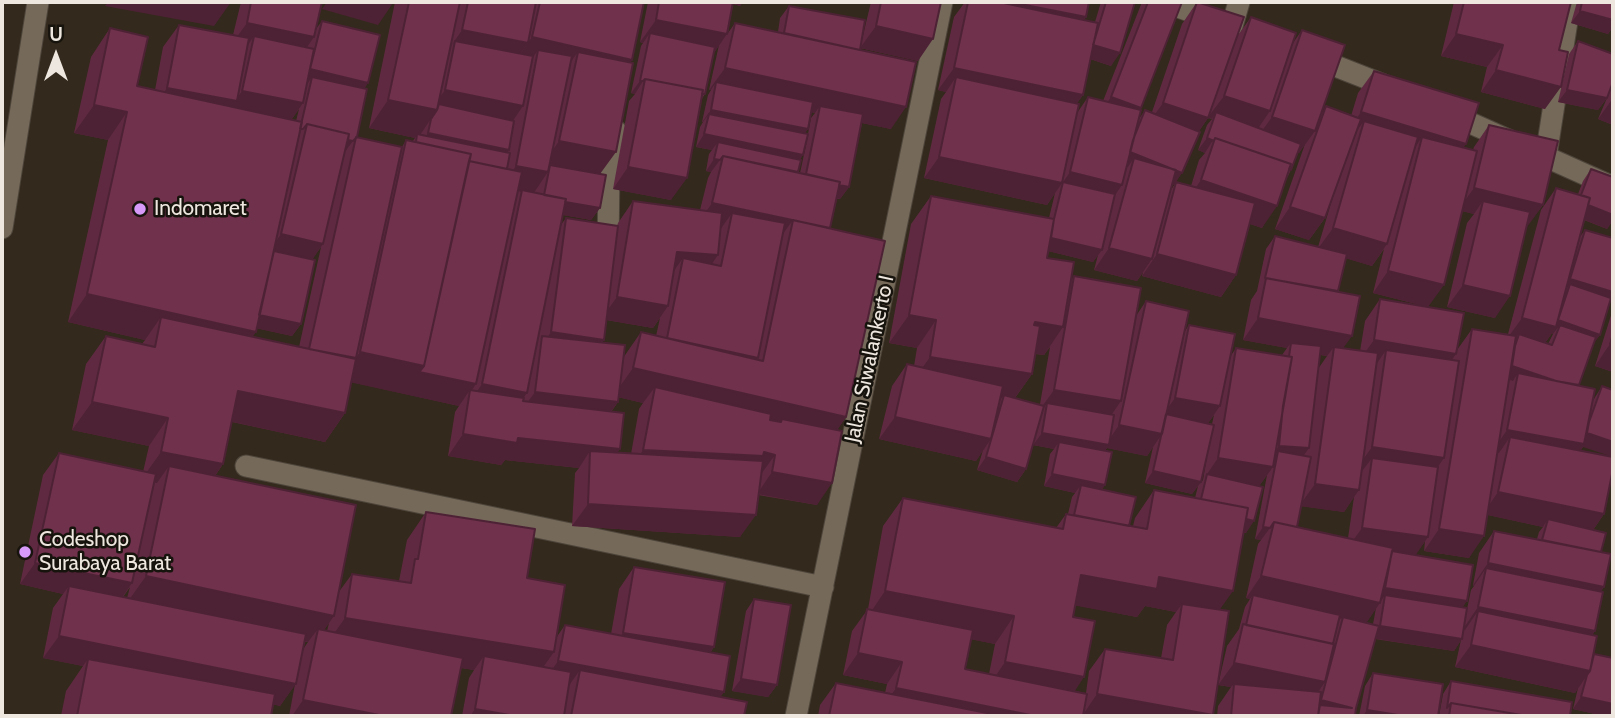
<!DOCTYPE html>
<style>
body{margin:0}
#map{position:relative;width:1615px;height:718px;overflow:hidden;background:#33291c;font-family:Cabin,sans-serif}
canvas{display:block}
.frame{position:absolute;inset:0;border:4px solid #eee7df;pointer-events:none}
.north{position:absolute;left:21px;top:21px;width:70px;height:70px;-webkit-text-stroke:5px #17130d;paint-order:stroke;rotate:0deg;font-size:19px;font-weight:700;line-height:28px;text-align:center;color:#eee7df}
.north::after{content:'';display:block;margin:auto;width:24px;height:32px;background:#eee7df;clip-path:polygon(50% 0,100% 100%,50% 72%,0 100%)}
</style>
<div id="map">
<canvas width="1615" height="718"></canvas>
<div class="frame"></div>
<div class="north">U</div>
</div>
<script>
const c = document.querySelector('canvas').getContext('2d');
c.lineJoin = 'round';
const toPath = rows => new Path2D(rows.map(r => 'M' + r).join(''));
function stroke(path, color, width, dash) { c.strokeStyle = color; c.lineWidth = width; c.lineCap = dash ? 'butt' : 'round'; c.setLineDash(dash || []); c.stroke(path); }
function paint(path, color) { c.fillStyle = color; c.fill(path, 'evenodd'); }
function write(font, color, halo, rows, align = 'center') {
  c.font = font + ' Cabin,sans-serif'; c.lineWidth = 5; c.setLineDash([]); c.textBaseline = 'middle'; c.strokeStyle = halo; c.fillStyle = color; for (const [text, x, y, turn = 0] of rows) {
    c.save(); c.translate(x, y); c.rotate((+turn || 0) * Math.PI / 180); c.textAlign = isNaN(turn) ? turn : align; if (halo) c.strokeText(text, 0, 0); c.fillText(text, 0, 0); c.restore();
  }
}
const street = toPath([
 [1164,2,1218,21],
 [1232,26,1239,2],
 [1310,56,1394,89],
 [1446,112,1613,187],
 [1546,156,1570,2],
 [608,252,609,166,616,131],
 [246,466,823,587],
 [796,716,942,2]
]);
const secondary = toPath([
 [2,228,38,2]
]);
const wall = toPath([
 [241,2,322,2,316,29,322,21,365,88,357,137,402,147,406,140,412,142,415,138,369,128,395,2,644,2,630,62,600,174,600,208,591,220,563,215,560,226,566,218,617,226,618,223,633,201,700,210,708,178,711,172,706,171,709,154,712,150,696,147,700,127,703,122,702,122,708,95,711,90,709,90,719,45,714,53,705,94,701,100,671,200,613,189,629,101,635,94,631,93,641,46,643,43,640,42,648,2,743,2,740,6,733,4,728,33,735,23,778,32,780,18,789,6,860,50,891,129,862,123,849,187,840,199,837,199,830,229,846,417,837,430,817,505,758,495,740,537,572,526,575,473,579,468,505,460,501,465,448,456,455,412,459,406,351,382,345,413,325,442,232,422,223,464,215,476,338,593,352,574,399,581,407,540,426,512,527,578,556,638,565,625,611,634,619,589,634,567,714,647,710,653,724,692,720,697,744,716,462,716,469,678,474,670,461,668,451,716,289,716,295,684,280,706,273,704,271,716,61,716,66,691,83,666,43,658,53,608,63,594,20,584,43,475,59,453,143,472,149,446,72,430,86,364,106,336,142,344,145,340,68,322,108,140,74,133,91,57,110,28,137,86,155,90,163,47,179,25,233,35],
 [299,109,296,121,291,120],
 [811,112,815,113,811,118,808,134,805,134],
 [808,136,800,173,798,172,800,160],
 [321,247,299,347,252,337,256,328,292,336,301,324,312,259],
 [660,318,656,336,641,332,623,358,602,342,604,340,606,320,653,328],
 [618,397,643,403,639,409,631,454,617,453,611,412,618,402],
 [130,587,127,598,123,597],
 [329,623,327,631,324,630],
 [304,642,308,642,302,651],
 [871,2,941,2,918,61,860,48],
 [965,2,1089,2,1086,17,1084,20,1095,22,1101,2,1135,2,1111,66,1090,59,1083,95,1077,103,1077,113,1088,97,1103,101,1142,2,1182,2,1140,110,1139,119,1145,110,1152,112,1182,24,1197,2,1236,38,1251,17,1293,43,1302,30,1320,116,1326,106,1351,116,1358,93,1374,71,1464,148,1473,150,1474,147,1489,125,1543,205,1526,227,1495,318,1447,307,1467,223,1474,214,1462,211,1428,307,1373,293,1384,249,1372,266,1346,258,1338,291,1343,348,1360,351,1365,321,1380,299,1457,350,1472,329,1508,334,1541,210,1556,188,1578,194,1583,181,1591,169,1613,177,1613,220,1607,229,1584,220,1579,238,1585,230,1613,238,1613,295,1611,298,1600,335,1594,342,1579,385,1594,399,1602,386,1583,447,1580,451,1604,514,1593,530,1601,552,1604,587,1601,591,1595,631,1592,635,1594,653,1613,716,1604,716,1573,709,1578,688,1575,693,1455,667,1461,640,1454,651,1375,639,1356,708,1355,716,1217,716,1218,706,1231,687,1218,685,1227,646,1239,629,1245,607,1250,599,1246,598,1258,544,1261,540,1255,539,1267,475,1259,486,1246,533,1243,533,1220,609,1212,716,818,716,820,705,836,683,885,693,887,684,843,675,852,631,868,609,883,526,903,498,1056,528,1066,514,1068,514,1072,497,1075,493,1044,486,1050,454,1054,449,1033,445,1026,469,1017,482,977,470,983,450,976,461,879,439,892,386,907,364,914,366,917,348,889,343,911,224,931,196,1049,218,1055,193,1047,205,924,178,941,99,946,92,938,90,954,17],
 [1208,118,1212,119,1207,125,1198,150,1205,153,1199,160,1191,186,1176,182,1171,190,1173,184,1174,185,1199,131],
 [1305,144,1275,229,1309,240,1325,218,1334,193,1318,247,1275,236,1266,249,1257,291,1251,300,1243,340,1287,348,1282,355,1236,348,1230,357,1189,325,1185,331,1146,301,1136,316,1074,276,1072,279,1047,258,1048,251,1093,262,1098,255,1094,270,1137,281,1143,272,1142,276,1221,297,1236,275,1250,224,1262,228,1291,170,1297,152,1299,153],
 [1552,333,1553,334,1548,344,1545,343],
 [1050,347,1040,404,1015,398,1032,374,1035,354,1044,355],
 [1320,355,1327,356,1318,369],
 [1214,415,1212,424,1208,423],
 [1153,447,1145,483,1192,494,1201,482,1207,456,1203,480,1198,486,1195,498,1154,490,1135,518,1133,526,1129,526,1102,489,1105,485,1105,451,1107,448,1147,456],
 [1354,497,1348,538,1297,528,1301,506,1344,512],
 [1488,515,1543,527,1539,532,1537,539,1494,531,1479,553,1473,585,1474,586,1471,590,1466,614,1463,607,1415,555,1425,541,1424,551,1469,558],
 [1075,605,1137,617,1145,606,1176,612,1167,625,1161,658,1105,649,1089,671,1086,693,1075,691,1073,617],
 [1376,608,1373,624,1366,623],
 [971,639,995,644,989,674,965,669],
 [1454,2,1571,2,1545,109,1481,92,1487,67,1441,56],
 [1577,2,1613,2,1613,27,1608,34,1571,23],
 [1578,41,1613,54,1613,125,1598,119,1607,98,1598,110,1558,102,1569,54],
 [1613,309,1613,372,1595,366],
 [754,599,777,685,768,697,732,691,746,611],
 [1373,673,1438,716,1359,716,1365,686],
 [1451,681,1570,716,1439,716,1443,694]
]);
const shadedWall = toPath([
 [108,2,231,2,214,26,105,6],
 [327,2,390,2,393,3,378,25,322,9],
 [726,2,743,2,740,6],
 [985,2,1010,2,1086,17,1070,39],
 [1580,11,1613,20,1613,27,1608,34,1571,23],
 [656,20,727,34,712,56,650,33,643,43,640,42],
 [247,23,314,37,299,59,254,36,246,48,231,45],
 [876,26,933,39,918,61,860,48],
 [462,30,528,43,512,65,455,41,447,52],
 [1456,34,1503,45,1487,67,1441,56],
 [532,37,632,60,617,82,578,52,565,70,538,50,530,62,517,59],
 [1092,45,1120,53,1111,66,1084,57],
 [725,68,906,107,891,129,818,114,820,106,815,113,714,91,716,82,711,90,709,90],
 [954,68,1083,95,1067,117,956,77,946,92,938,90],
 [309,69,368,83,360,96,312,77,308,83],
 [1496,70,1561,87,1545,109,1481,92],
 [640,81,643,81,635,94,631,93],
 [167,88,235,101,242,91,303,103,288,125,151,110],
 [445,90,523,106,508,128,435,113,418,138,417,134,415,138,369,128,388,100,434,106],
 [1567,90,1607,98,1598,110,1558,102],
 [1224,96,1270,111,1255,133,1216,112,1212,119,1208,117],
 [1111,97,1141,108,1126,130,1096,119],
 [1613,98,1613,125,1598,119],
 [1163,103,1208,118,1193,140,1147,125],
 [94,105,127,112,108,140,74,133],
 [711,110,808,129,799,141,709,114,703,122,702,122],
 [1361,112,1466,144,1451,166,1422,137,1411,154,1364,121,1353,136,1346,134],
 [1272,117,1315,131,1299,153,1256,139],
 [305,130,353,141,344,153],
 [428,133,509,150,500,162,419,146],
 [704,134,803,155,795,168,718,142,712,150,696,147],
 [1207,138,1213,140,1205,153,1198,150],
 [559,141,616,152,600,174,544,163],
 [1129,152,1182,173,1174,185,1131,168,1134,158,1128,167,1120,164],
 [939,157,1062,183,1047,205,924,178],
 [714,159,720,160,711,172,706,171],
 [516,166,548,172,533,194,500,188],
 [628,167,687,178,671,200,613,189],
 [1070,172,1122,185,1107,207,1063,182,1055,194],
 [805,178,849,187,840,199,797,190],
 [1201,180,1277,206,1262,228,1186,202],
 [1474,188,1543,205,1527,227,1479,215,1483,201,1474,214,1458,210],
 [544,198,600,208,591,220,535,210],
 [1579,202,1613,215,1613,220,1607,229,1570,214],
 [712,203,793,220,777,242,732,213,720,230,697,225],
 [1290,207,1325,218,1309,240,1275,229],
 [1333,228,1387,244,1372,266,1317,250],
 [281,234,323,244,308,266,266,256],
 [1049,237,1102,250,1093,262,1040,249],
 [1109,248,1152,259,1137,281,1094,270],
 [677,252,718,255,703,277,683,258,671,275],
 [1157,254,1236,275,1221,297,1142,276],
 [1388,271,1444,285,1428,307,1373,293],
 [1570,279,1613,290,1613,295,1606,305,1570,284,1564,292,1562,291],
 [1463,285,1510,296,1495,318,1447,307],
 [87,294,256,332,236,360,161,317,145,340,68,322],
 [617,297,668,306,653,328,601,319],
 [258,315,301,324,292,336,250,327],
 [909,315,936,320,917,348,889,343],
 [1258,318,1352,336,1336,358,1334,347,1327,356,1290,349,1291,343,1287,348,1243,340],
 [1522,318,1558,320,1600,335,1591,347,1560,325,1553,334,1552,333,1541,349,1519,334,1513,341,1506,340],
 [1035,322,1063,327,1044,355,1016,351],
 [551,332,604,340,589,361,541,347],
 [1374,340,1456,354,1441,376,1386,350,1376,365,1358,362],
 [1610,344,1613,345,1613,372,1595,366],
 [360,352,424,366,476,384,470,393,470,390,459,406,340,380],
 [930,357,1032,374,1012,402,1004,395,1000,400,910,385],
 [1509,365,1578,388,1518,373,1513,381,1500,377],
 [633,368,846,417,827,445,781,422,782,419,772,433,655,387,643,403,613,396],
 [482,384,527,393,511,415,467,406],
 [1054,390,1121,401,1106,423,1047,403,1041,412,1038,412],
 [238,391,345,413,325,442,219,419],
 [535,392,618,402,602,424,519,414],
 [1175,398,1220,406,1205,428,1159,420],
 [92,402,168,418,149,446,72,430],
 [895,417,991,439,976,461,879,439],
 [1119,425,1162,434,1147,456,1107,448,1100,457,1059,442,1054,449,1033,445,1042,433,1106,444],
 [1507,430,1585,432,1613,442,1613,457,1583,447,1569,466,1510,437,1499,453,1492,452],
 [463,434,518,438,620,449,605,471,590,451,579,468,505,460,501,465,448,456],
 [1279,446,1309,448,1300,461,1278,451,1273,458,1270,458],
 [1372,447,1444,458,1429,480,1372,458,1363,470,1356,469],
 [643,450,764,452,775,455,759,477,628,472],
 [161,452,223,464,203,493,169,466,157,483,141,480],
 [986,457,1026,469,1017,482,977,470],
 [1218,458,1273,467,1257,489,1207,474],
 [1153,471,1201,482,1192,494,1145,483],
 [772,472,832,483,817,505,757,494],
 [1052,474,1105,485,1097,497,1081,485,1075,493,1044,486],
 [1315,484,1359,490,1344,512,1299,506],
 [1498,492,1604,514,1589,536,1548,519,1543,527,1483,514],
 [588,504,756,515,740,537,572,526],
 [1199,508,1254,521,1246,533,1190,520],
 [1263,527,1270,528,1261,540,1255,539],
 [1362,528,1428,537,1413,559,1346,550],
 [1439,529,1484,536,1469,558,1424,551],
 [35,563,132,583,117,605,69,586,63,594,20,584],
 [1488,563,1604,587,1589,609,1486,568,1474,586,1473,585],
 [1081,575,1159,577,1233,591,1213,619,1182,604,1176,612,1145,606,1137,617,1061,603],
 [146,576,334,616,315,643,318,629,308,642,126,604],
 [1261,576,1380,603,1365,625,1343,617,1341,619,1252,600,1253,595,1250,599,1246,598],
 [1385,588,1467,601,1458,614,1385,595,1381,601,1376,600],
 [885,591,1014,616,995,644,866,619],
 [1478,607,1595,631,1580,653,1478,611,1465,630,1463,629],
 [345,618,554,652,534,680,484,656,474,670,325,646],
 [1380,626,1462,639,1454,651,1371,638],
 [623,633,714,647,698,669,608,655],
 [59,636,296,684,280,706,87,667,88,659,83,666,43,658],
 [1471,645,1590,671,1575,693,1455,667],
 [858,653,902,662,887,684,843,675],
 [558,661,724,692,708,714,580,670,568,687,543,683],
 [1005,662,1084,677,1065,706,986,690],
 [1234,663,1325,682,1310,704,1234,684,1231,687,1218,685],
 [741,679,777,685,768,697,732,691],
 [896,688,1035,716,912,716,881,710],
 [1097,694,1213,715,1082,716],
 [1581,697,1613,704,1613,716,1604,716,1573,709],
 [303,700,384,716,292,716],
 [1321,700,1352,708,1313,712],
 [475,709,515,716,470,716],
 [1367,710,1404,716,1363,716]
]);
const building = toPath([
 [251,2,322,2,314,37,247,23,251,2],
 [409,2,460,2,437,110,388,100,409,2],
 [468,2,536,2,528,43,462,30,468,2],
 [540,2,644,2,632,60,532,37,540,2],
 [659,2,733,2,727,34,656,20,659,2],
 [881,2,941,2,933,39,876,26,881,2],
 [968,2,999,2,1098,23,1083,95,954,68,968,2],
 [1010,2,1089,2,1086,17,1010,2],
 [1106,2,1135,2,1120,53,1093,45,1106,2],
 [1148,2,1182,2,1141,108,1111,97,1148,2],
 [1197,2,1244,17,1208,118,1163,103,1197,2],
 [1464,2,1571,2,1559,50,1568,52,1561,87,1496,70,1503,45,1456,34,1464,2],
 [1582,2,1613,2,1613,20,1580,11,1582,2],
 [789,6,865,20,860,50,784,33,789,6],
 [1251,17,1296,33,1270,111,1224,96,1251,17],
 [322,21,380,35,368,83,310,69,322,21],
 [735,23,916,62,906,107,725,68,735,23],
 [179,25,249,38,237,101,167,88,179,25],
 [110,28,148,37,137,86,302,122,256,332,87,294,127,112,94,105,110,28],
 [1302,30,1345,45,1315,131,1272,117,1302,30],
 [650,33,715,47,705,94,702,94,703,90,645,79,643,81,640,81,650,33],
 [254,36,314,49,303,103,242,91,254,36],
 [455,41,533,56,523,106,445,90,455,41],
 [1578,41,1613,54,1613,82,1607,98,1567,90,1578,41],
 [538,50,572,56,548,172,516,166,538,50],
 [578,52,633,63,616,152,559,141,578,52],
 [1374,71,1479,103,1466,144,1361,112,1374,71],
 [312,77,367,89,357,137,353,141,348,140,349,134,307,124,303,129,300,129,312,77],
 [956,77,1079,104,1062,183,939,157,956,77],
 [645,79,703,90,687,178,628,167,645,79],
 [716,82,813,102,808,129,711,110,716,82],
 [1088,97,1141,110,1122,185,1070,172,1088,97],
 [439,104,514,121,509,150,428,133,431,119,437,110,439,104],
 [820,106,863,114,849,187,839,185,840,182,806,174,820,106],
 [1326,106,1361,119,1325,218,1290,207,1326,106],
 [1145,110,1200,132,1182,173,1130,152,1133,140,1145,110],
 [1216,112,1301,144,1291,170,1289,169,1291,164,1215,138,1214,141,1207,138,1216,112],
 [709,114,808,134,803,155,704,134,709,114],
 [1364,121,1418,137,1387,244,1333,228,1364,121],
 [307,124,349,134,323,244,281,234,307,124],
 [1489,125,1558,141,1543,205,1474,188,1489,125],
 [417,134,510,153,507,169,469,161,471,154,416,142,417,134],
 [356,137,402,147,356,358,309,349,356,137],
 [1422,137,1477,151,1444,285,1388,271,1422,137],
 [1215,138,1291,164,1277,206,1201,180,1215,138],
 [406,140,471,154,424,366,360,352,406,140],
 [718,142,801,160,798,172,723,156,720,160,714,159,718,142],
 [723,156,840,182,830,228,712,203,723,156],
 [1134,158,1176,170,1152,259,1109,248,1134,158],
 [469,161,522,172,476,384,419,372,424,366,469,161],
 [550,165,606,175,600,208,565,202,566,199,544,195,550,165],
 [1591,169,1613,177,1613,215,1588,205,1590,198,1581,195,1591,169],
 [1063,182,1115,194,1102,250,1051,238,1054,219,1063,182],
 [1176,182,1255,203,1236,275,1157,254,1176,182],
 [1556,188,1590,198,1556,327,1522,318,1556,188],
 [522,190,566,199,527,393,482,384,522,190],
 [931,196,1054,219,1047,258,1074,262,1063,327,1035,322,1034,325,1040,326,1032,374,930,357,936,320,909,315,931,196],
 [633,201,722,213,718,255,677,252,668,306,617,297,633,201],
 [1483,201,1530,212,1510,296,1463,285,1483,201],
 [732,213,785,223,758,358,667,338,683,258,721,266,732,213],
 [566,218,618,226,604,340,551,332,566,218],
 [793,220,885,241,846,417,633,368,641,332,763,361,793,220],
 [1585,230,1613,238,1613,292,1570,279,1585,230],
 [1275,236,1347,254,1338,291,1265,278,1275,236],
 [274,251,315,260,301,324,259,315,274,251],
 [1074,276,1141,288,1121,401,1054,390,1074,276],
 [1266,278,1360,296,1352,336,1258,318,1266,278],
 [1570,284,1611,298,1600,335,1558,320,1570,284],
 [1380,299,1464,313,1456,354,1374,340,1380,299],
 [1146,301,1189,311,1162,434,1119,425,1146,301],
 [161,317,356,359,345,413,238,391,223,464,161,452,168,418,92,402,106,336,155,347,161,317],
 [1189,325,1235,334,1220,406,1175,398,1189,325],
 [1560,325,1596,337,1579,385,1556,381,1512,366,1515,346,1519,334,1552,345,1560,325],
 [1472,329,1516,336,1484,536,1439,529,1472,329],
 [1613,334,1613,345,1610,344,1613,334],
 [542,336,625,345,618,402,535,392,542,336],
 [1291,343,1321,346,1309,448,1279,446,1283,406,1292,357,1289,356,1291,343],
 [1334,347,1378,353,1359,490,1315,484,1334,347],
 [1236,348,1292,357,1273,467,1218,458,1236,348],
 [1386,350,1459,361,1444,458,1372,447,1386,350],
 [907,364,1003,386,991,439,895,417,907,364],
 [1518,373,1595,389,1584,444,1507,430,1518,373],
 [1602,386,1613,390,1613,442,1587,433,1589,422,1602,386],
 [655,387,771,414,770,420,781,422,782,419,842,431,832,483,772,472,775,455,764,452,763,456,643,450,655,387],
 [470,390,524,398,523,401,624,413,620,449,518,438,517,443,463,434,470,390],
 [1004,395,1044,406,1026,469,986,457,1004,395],
 [1047,403,1114,415,1109,445,1042,433,1047,403],
 [1166,414,1214,425,1201,482,1153,471,1166,414],
 [1510,437,1613,457,1613,469,1604,514,1498,492,1510,437],
 [1059,442,1112,452,1105,485,1052,474,1059,442],
 [590,451,763,461,756,515,588,504,590,451],
 [1278,451,1311,457,1297,527,1274,522,1270,528,1263,527,1278,451],
 [59,453,156,474,132,583,35,563,59,453],
 [1372,458,1438,467,1428,537,1362,528,1372,458],
 [169,466,356,505,334,616,146,576,169,466],
 [1207,474,1263,487,1254,521,1246,519,1248,508,1201,499,1207,474],
 [1081,485,1136,497,1129,526,1074,515,1081,485],
 [1154,490,1248,508,1233,591,1159,577,1157,589,1081,575,1073,617,1095,621,1084,677,1005,662,1014,616,885,591,903,498,1063,529,1066,514,1147,529,1154,490],
 [426,512,535,529,527,578,565,585,554,652,345,618,352,574,411,583,415,559,418,559,426,512],
 [1548,519,1606,533,1601,552,1542,540,1548,519],
 [1274,522,1393,548,1380,603,1261,576,1274,522],
 [1494,531,1611,554,1604,587,1488,563,1494,531],
 [1392,551,1473,565,1467,601,1385,588,1392,551],
 [634,567,725,582,714,647,623,633,634,567],
 [1486,568,1603,592,1595,631,1478,607,1486,568],
 [69,586,306,634,296,684,59,636,69,586],
 [1253,595,1340,615,1333,644,1246,625,1253,595],
 [1385,595,1467,608,1462,639,1380,626,1385,595],
 [754,599,791,605,777,685,741,679,754,599],
 [1182,604,1229,611,1213,715,1097,694,1105,649,1173,660,1182,604],
 [867,609,973,630,965,669,1087,694,1083,716,1035,716,896,688,902,662,858,653,867,609],
 [1478,611,1597,636,1590,671,1471,645,1478,611],
 [1343,617,1379,626,1356,708,1355,716,1318,716,1320,705,1352,708,1321,700,1343,617],
 [1243,624,1334,644,1325,682,1234,663,1243,624],
 [565,625,730,656,724,692,558,661,565,625],
 [318,629,463,658,451,716,384,716,303,700,318,629],
 [1594,654,1613,658,1613,704,1581,697,1587,675,1590,671,1594,654],
 [484,656,571,672,564,716,515,716,475,709,484,656],
 [88,659,275,694,271,716,77,716,88,659],
 [580,670,747,702,744,716,571,716,580,670],
 [1373,673,1443,684,1438,716,1404,716,1367,710,1373,673],
 [1451,681,1572,702,1570,716,1527,716,1451,703,1447,708,1451,681],
 [836,683,1002,716,829,716,836,683],
 [1234,684,1321,692,1318,716,1231,716,1234,684],
 [1451,703,1527,716,1449,716,1451,703]
]);
const markers = [
 [140,209,7,"#d89af8"],
 [25,552,7,"#d89af8"]
];
const poiNames = [
 ["Indomaret",154,209],
 ["Codeshop",39,540],
 ["Surabaya Barat",39,564]
];
const streetNames = [
 ["Jalan Siwalankerto I",870,359,-78]
];
stroke(street, '#4e453a', 23);
stroke(secondary, '#4e453a', 23);
stroke(street, '#75695a', 21);
stroke(secondary, '#75695a', 21);
paint(wall, '#5f2a41');
paint(shadedWall, '#4e2235');
paint(building, '#6f314c');
stroke(building, '#4e2235', 2);
for (const [x, y, r, color] of markers) { const dot = new Path2D(); dot.arc(x, y, r, 0, 2 * Math.PI); c.fillStyle = color; c.fill(dot); stroke(dot, '#17130d', 2.5); }
write('21px', '#eee7df', '#17130d', poiNames, 'left');
write('21px', '#eee7df', '#17130d', streetNames);
</script>
